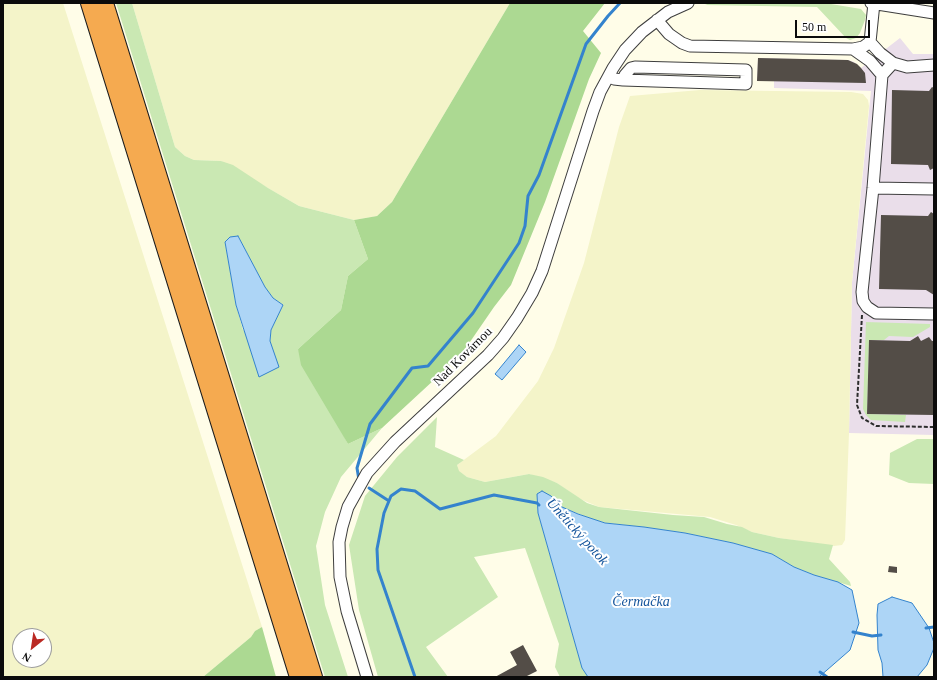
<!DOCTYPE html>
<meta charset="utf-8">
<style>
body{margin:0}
#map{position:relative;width:937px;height:680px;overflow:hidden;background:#fffde8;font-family:Georgia,serif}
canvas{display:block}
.frame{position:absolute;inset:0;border:4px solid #0b0b0b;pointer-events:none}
.north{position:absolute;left:12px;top:628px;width:40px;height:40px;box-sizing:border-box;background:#fff;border:1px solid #9d9d9d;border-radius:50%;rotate:210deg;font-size:11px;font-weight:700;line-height:16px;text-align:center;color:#0b0b0b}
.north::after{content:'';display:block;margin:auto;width:14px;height:18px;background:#ba2923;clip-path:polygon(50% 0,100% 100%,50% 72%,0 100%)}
.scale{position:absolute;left:795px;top:20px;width:75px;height:18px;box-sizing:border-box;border:2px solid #0b0b0b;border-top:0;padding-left:5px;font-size:12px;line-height:14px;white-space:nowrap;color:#0b0b0b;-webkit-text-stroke:3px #fff;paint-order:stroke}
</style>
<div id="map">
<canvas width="937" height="680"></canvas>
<div class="frame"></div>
<div class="north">N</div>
<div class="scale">50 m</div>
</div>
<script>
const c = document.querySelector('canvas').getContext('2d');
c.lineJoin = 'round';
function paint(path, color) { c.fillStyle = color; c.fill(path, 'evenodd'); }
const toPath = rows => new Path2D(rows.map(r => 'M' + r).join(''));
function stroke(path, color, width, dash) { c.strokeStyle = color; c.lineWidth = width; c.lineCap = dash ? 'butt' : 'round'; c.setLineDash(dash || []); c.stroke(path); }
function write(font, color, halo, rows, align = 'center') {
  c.font = font + ' Georgia,serif'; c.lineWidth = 4; c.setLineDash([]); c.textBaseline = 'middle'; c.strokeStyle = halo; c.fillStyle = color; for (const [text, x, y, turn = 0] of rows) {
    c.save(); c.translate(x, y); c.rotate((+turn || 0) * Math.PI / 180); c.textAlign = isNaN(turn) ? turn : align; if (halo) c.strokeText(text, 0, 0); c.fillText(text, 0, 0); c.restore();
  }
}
const industrial = toPath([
 [900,38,913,54,934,54,934,435,849,433,852,282,871,91,774,88,774,81,757,81,758,58,848,60,854,62,861,68]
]);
const farmland = toPath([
 [3,3,63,3,262,627,255,631,251,637,203,677,3,677],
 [20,636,44,636,44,660,20,660],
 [132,3,510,3,392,202,377,216,354,220,299,206,221,161,194,160,185,156,175,147],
 [700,90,851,92,863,94,868,100,869,106,852,282,849,433,845,540,842,545,834,546,779,538,752,532,736,525,710,517,599,507,578,498,557,483,529,474,485,482,467,477,458,471,457,465,496,436,538,381,554,348,584,263,619,127,630,96]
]);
const green = toPath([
 [116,3,132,3,175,147,185,156,194,160,221,161,233,165,268,188,299,206,354,220,368,259,348,276,341,310,298,349,348,444,382,428,341,477,325,512,316,546,325,605,348,677,325,677],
 [238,236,265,287,273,298,283,305,271,330,270,341,243,330,236,305,225,242],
 [710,3,825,3,861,9,866,15,865,20,860,33,856,38,850,40,846,38,817,7,705,5],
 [866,322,930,324,930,327,913,337,889,336,884,340,869,340,867,414,906,415,905,422,871,420,866,415,863,409],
 [437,417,435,447,464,460,457,465,459,471,467,477,485,482,529,474,543,477,557,483,587,503,599,507,673,515,704,517,727,524,742,527,752,532,779,538,833,545,829,559,850,582,851,586,814,575,794,567,772,554,733,543,685,533,644,527,606,523,591,519,562,507,551,496,537,494,538,513,582,668,588,677,560,677,555,667,559,644,525,548,474,557,498,597,426,647,448,677,378,677,359,610,349,545,365,496,397,457],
 [917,439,934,439,934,484,909,483,889,475,890,453]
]);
const forest = toPath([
 [510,3,605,3,583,31,601,53,589,79,545,202,511,285,494,307,461,355,382,428,348,444,301,365,298,349,341,310,348,276,368,259,354,220,377,216,392,202],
 [262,627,276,677,203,677,251,637,255,631]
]);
const water = toPath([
 [238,236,265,287,273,298,283,305,271,330,270,341,279,367,259,377,236,305,225,242,230,237,238,236],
 [519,345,526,352,502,380,495,374,519,345],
 [542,491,551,496,562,507,578,514,605,523,644,527,685,533,733,543,772,554,794,567,814,575,838,582,852,590,859,623,850,650,819,677,588,677,582,668,538,513,537,494,542,491],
 [892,597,912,603,929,628,934,643,934,648,927,665,917,677,883,677,882,663,878,650,877,615,878,604,892,597]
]);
const stream = toPath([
 [359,480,357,468,370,424,412,368,428,366,473,313,519,243,525,226,528,196,539,175,586,44,608,16,620,3],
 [369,488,389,501],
 [926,628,934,627],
 [853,632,872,636,881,635],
 [820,672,827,677],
 [415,677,378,570,377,549,384,513,391,496,401,489,415,491,440,509,494,495,537,503,539,505]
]);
const building = toPath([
 [758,58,848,60,857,64,861,68,865,73,866,83,757,81],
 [932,87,934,88,934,168,930,170,928,165,891,164,892,90,929,91],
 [931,212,934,214,934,295,926,290,879,289,881,215,928,216],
 [918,336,921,341,929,337,932,341,934,341,934,415,867,414,869,340,910,341],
 [889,566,897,567,897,573,888,572],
 [523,645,537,671,525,677,495,677,517,665,510,652]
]);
const path = toPath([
 [862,315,857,405,862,418,876,426,934,427]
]);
const minor = toPath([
 [871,3,934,13],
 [657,20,669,34,682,43,690,46,853,49,863,47,870,42,874,3],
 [870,42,880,53,893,63,907,67,934,65],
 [853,49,870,61,882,75],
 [893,63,882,75,873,188,862,292,863,301,867,307,876,313,934,314],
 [609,76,614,79,623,80,746,84,746,70,635,67,631,68,625,75,623,80],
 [873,188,934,189],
 [367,677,347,611,340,577,339,542,342,527,348,507,367,473,395,442,488,355,503,338,517,318,532,293,542,271,593,111,600,92,613,68,625,50,642,32,668,12,688,3]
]);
const highway = toPath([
 [89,3,298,677],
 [105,3,314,677]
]);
const streetNames = [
 ["Nad Kovárnou",463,357,-45]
];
const waterNames = [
 ["Únětický potok",577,532,48],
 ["Čermačka",641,602]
];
paint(industrial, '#eadeea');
paint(farmland, '#f4f4c9');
paint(green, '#cae8b3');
paint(forest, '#acd992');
paint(water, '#add5f6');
stroke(water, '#3483cd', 1);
stroke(stream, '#3483cd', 3);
paint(building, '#534d47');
stroke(minor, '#3e3e3e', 13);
stroke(highway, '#1c1c1c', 18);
stroke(path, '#2d2d2d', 2, [4, 2]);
stroke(minor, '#fff', 11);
stroke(highway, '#f5aa50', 16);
write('13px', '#0b0b0b', '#fff', streetNames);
write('italic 14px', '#15559c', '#fff', waterNames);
</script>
